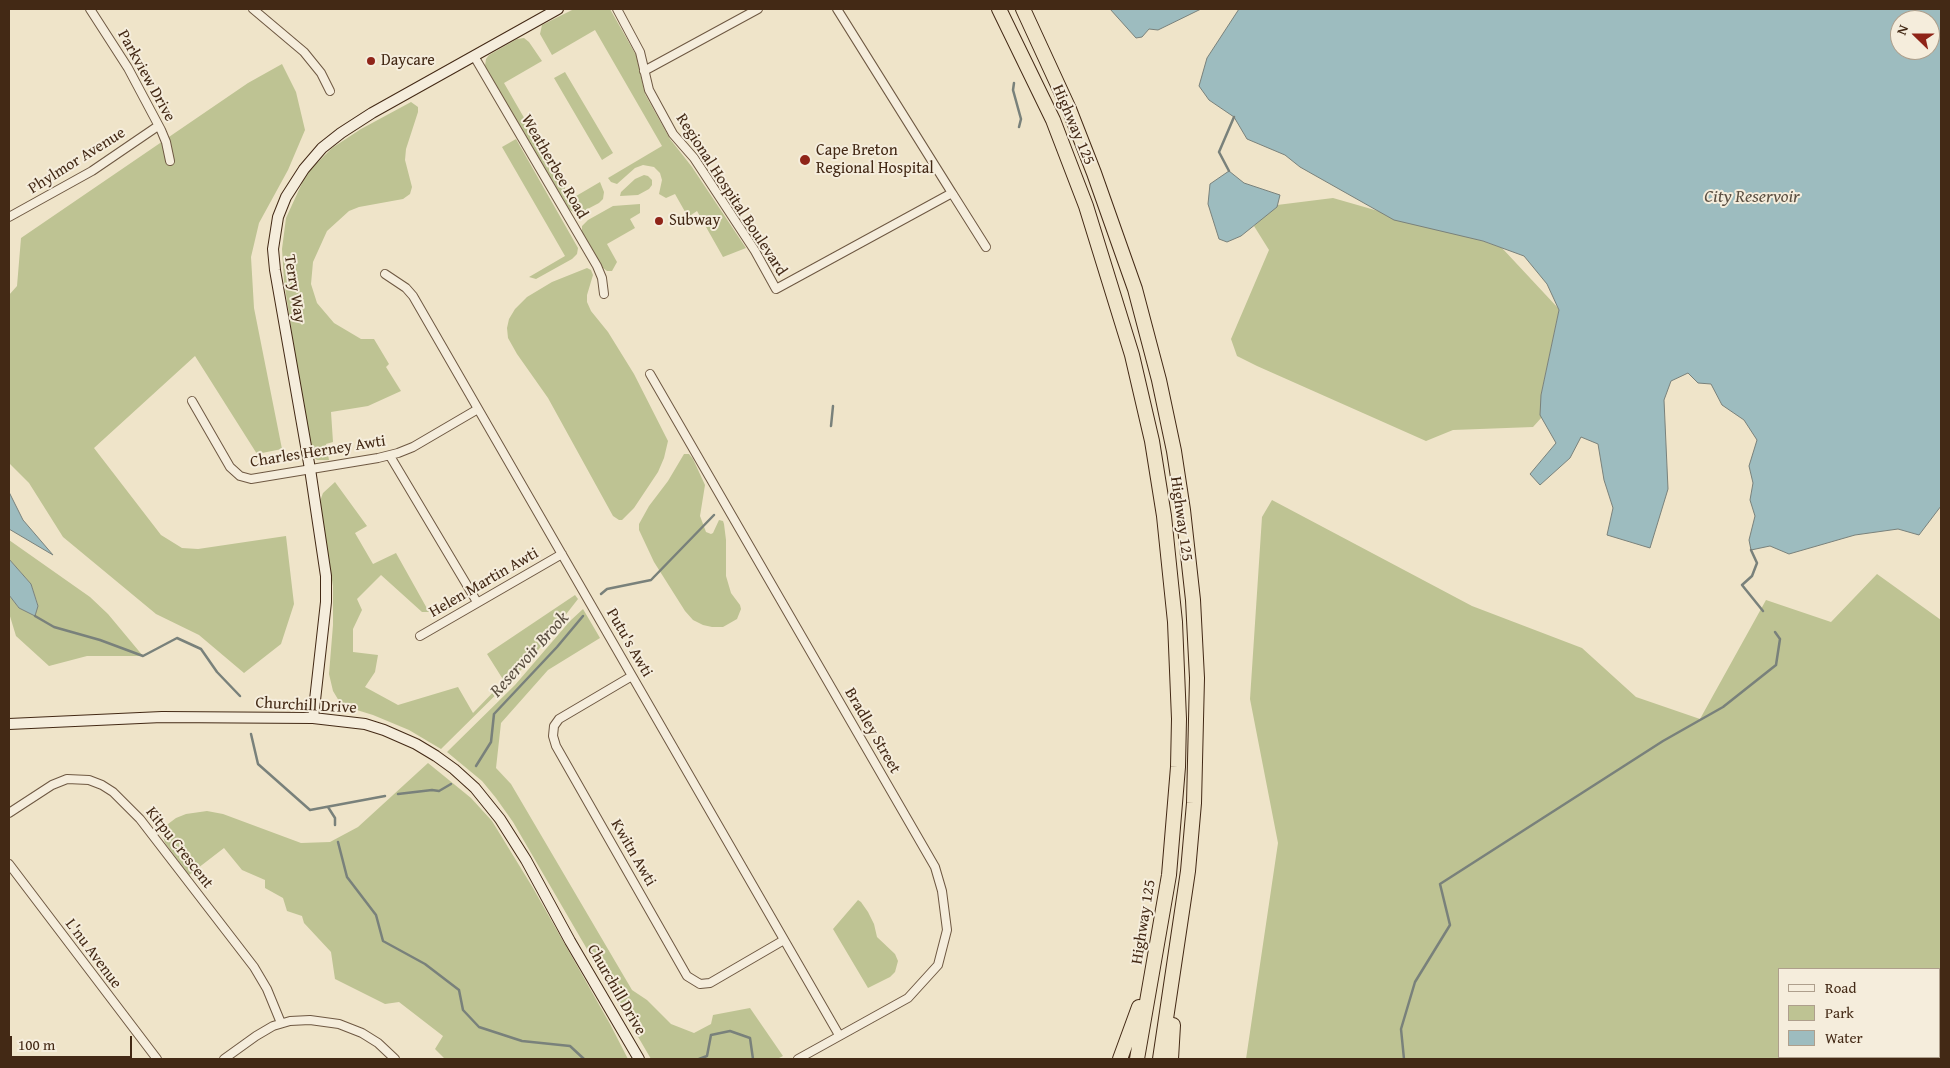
<!DOCTYPE html>
<style>
body{margin:0}
#map{position:relative;width:1950px;height:1068px;overflow:hidden;background:#efe4c9;font-family:"Gentium Book Plus",serif}
canvas{display:block}
.frame{position:absolute;inset:0;border:10px solid #432915;pointer-events:none}
.legend{position:absolute;left:1778px;top:968px;width:162px;height:90px;box-sizing:border-box;background:#f5eddc;border:1px solid #ae9f8c;margin:0;padding:6px 9px;list-style:none;font-size:15px;color:#432915}
.legend li{display:flex;align-items:center;gap:10px;height:25px}
.legend b{width:25px;border:1px solid #ae9f8c}
.north{position:absolute;left:1890px;top:10px;width:50px;height:50px;box-sizing:border-box;background:#f5eddc;border:1px solid #ae9f8c;border-radius:50%;rotate:292deg;font-size:14px;font-weight:700;line-height:20px;text-align:center;color:#432915}
.north::after{content:'';display:block;margin:auto;width:18px;height:22px;background:#8f2418;clip-path:polygon(50% 0,100% 100%,50% 72%,0 100%)}
.scale{position:absolute;left:10px;top:1036px;width:122px;height:22px;box-sizing:border-box;border:2px solid #432915;border-top:0;padding-left:6px;font-size:15px;line-height:18px;white-space:nowrap;color:#432915;-webkit-text-stroke:4px #f5eddc;paint-order:stroke}
</style>
<div id="map">
<canvas width="1950" height="1068"></canvas>
<div class="frame"></div>
<ul class="legend">
<li><b style="height:6px;background:#f5eddc"></b>Road</li>
<li><b style="height:14px;background:#bec393"></b>Park</li>
<li><b style="height:14px;background:#9dbcbf"></b>Water</li>
</ul>
<div class="north">N</div>
<div class="scale">100 m</div>
</div>
<script>
const c = document.querySelector('canvas').getContext('2d');
c.lineJoin = 'round';
function paint(path, color) { c.fillStyle = color; c.fill(path, 'evenodd'); }
const toPath = rows => new Path2D(rows.map(r => 'M' + r).join(''));
function stroke(path, color, width, dash) { c.strokeStyle = color; c.lineWidth = width; c.lineCap = dash ? 'butt' : 'round'; c.setLineDash(dash || []); c.stroke(path); }
function write(font, color, halo, rows, align = 'center') {
  c.font = font + ' "Gentium Book Plus",serif'; c.lineWidth = 4; c.setLineDash([]); c.textBaseline = 'middle'; c.strokeStyle = halo; c.fillStyle = color; for (const [text, x, y, turn = 0] of rows) {
    c.save(); c.translate(x, y); c.rotate((+turn || 0) * Math.PI / 180); c.textAlign = isNaN(turn) ? turn : align; if (halo) c.strokeText(text, 0, 0); c.fillText(text, 0, 0); c.restore();
  }
}
const green = toPath([
 [574,9,610,9,636,55,645,94,670,139,692,167,746,248,723,257,697,211,688,217,675,194,666,198,659,194,662,180,660,173,654,167,643,165,635,168,617,184,611,182,608,178,662,146,595,30,552,55,540,34,542,25],
 [524,38,529,42,542,61,504,83,571,199,600,182,604,192,603,199,599,203,580,213,574,213,569,209,485,66,486,59,489,55,517,39],
 [282,64,296,92,305,130,288,170,259,223,251,257,254,308,282,449,257,454,195,356,94,448,161,535,182,548,198,549,286,536,294,604,281,644,244,673,199,635,156,614,63,537,29,483,9,463,9,295,17,286,21,238,248,83],
 [565,72,613,153,602,160,554,78],
 [411,102,418,107,418,112,406,149,405,160,412,187,410,194,403,199,359,207,349,211,327,231,313,262,311,284,317,303,334,323,361,339,374,339,389,364,386,367,401,391,368,406,331,412,333,442,326,444,329,460,317,460,311,455,309,447,284,281,282,249,286,218,303,181,311,169,332,148,361,129],
 [516,139,578,248,577,254,572,259,536,279,529,277,565,256,502,147],
 [644,175,648,176,652,180,652,185,649,189,638,195,620,196,621,192,635,179],
 [1333,198,1483,241,1502,248,1558,308,1559,310,1541,395,1542,417,1533,427,1453,430,1426,441,1257,366,1237,356,1231,339,1269,250,1254,226,1277,205],
 [640,204,640,213,630,219,635,228,607,244,617,262,612,271,607,271,603,268,582,232,582,226,588,220,613,206],
 [587,268,591,270,593,275,587,295,587,302,591,311,608,332,634,374,668,441,664,458,658,472,634,508,622,520,619,520,613,516,548,398,517,354,508,338,507,328,509,319,515,309,527,297,552,282],
 [684,454,689,454,693,459,705,485,700,516,706,532,711,534,713,533,719,520,723,521,724,524,726,540,726,576,731,593,740,605,741,609,737,619,723,627,712,627,703,625,693,620,685,611,654,562,639,530,639,524,649,506,668,481],
 [335,482,367,526,355,533,373,564,396,553,429,612,422,612,381,575,357,599,362,610,353,629,353,652,378,655,375,672,365,687,398,705,458,687,473,713,504,681,487,654,575,595,578,599,528,663,441,749,409,730,373,715,347,707,339,701,333,691,329,674,333,625,333,586,319,504,323,493],
 [1272,500,1472,606,1582,648,1636,697,1700,719,1766,600,1831,622,1877,574,1941,620,1941,1059,1246,1059,1278,843,1250,699,1262,517],
 [1779,969,1939,969,1939,1057,1779,1057],
 [9,540,90,597,108,614,143,656,87,656,49,666,16,636,9,613,9,595,19,608,35,616,38,605,31,584,9,559],
 [583,609,600,638,548,670,501,723,496,768,511,784,632,990,647,1000,671,1024,694,1033,711,1024,713,1015,750,1008,783,1056,777,1059,651,1059,513,822,496,798,482,781,447,752,515,685,570,621],
 [428,763,471,798,492,821,533,888,610,1024,628,1059,445,1059,435,1049,443,1036,399,1002,385,1004,335,979,331,952,304,923,302,916,287,911,283,898,265,888,265,880,242,870,224,848,189,875,165,843,163,837,164,831,168,824,176,818,186,814,207,811,223,814,301,843,330,842,358,827],
 [858,900,861,902,868,912,874,924,877,937,895,954,898,961,895,972,890,977,868,988,833,929]
]);
const water = toPath([
 [1110,9,1201,9,1158,30,1149,29,1142,37,1136,38,1110,9],
 [1239,9,1941,9,1941,506,1919,535,1898,529,1855,535,1789,554,1770,546,1751,550,1749,540,1755,516,1750,500,1753,483,1749,466,1757,440,1744,420,1722,405,1711,384,1698,383,1688,373,1671,381,1664,400,1668,489,1650,548,1607,535,1613,508,1604,480,1598,444,1581,437,1570,458,1540,485,1530,474,1556,443,1540,415,1541,395,1559,310,1547,284,1524,256,1483,241,1394,220,1300,167,1285,155,1247,139,1234,117,1209,100,1199,86,1207,58,1239,9],
 [1900,20,1930,20,1930,50,1900,50,1900,20],
 [1229,171,1244,183,1280,195,1277,207,1241,236,1227,242,1219,239,1208,204,1210,184,1229,171],
 [9,492,23,520,53,555,9,529,9,492],
 [9,559,31,584,38,606,35,616,19,608,9,595,9,559]
]);
const stream = toPath([
 [1014,83,1013,90,1021,119,1019,127],
 [1229,171,1219,152,1234,117],
 [831,426,833,406],
 [1751,550,1757,563,1752,576,1742,585,1763,611],
 [601,594,607,589,651,580,714,515],
 [35,616,54,627,100,640,143,656,177,638,201,649,217,672,240,696],
 [251,734,258,764,310,810,385,796],
 [476,766,491,742,494,714,557,647,583,616],
 [398,794,432,790,439,791,451,784],
 [328,807,335,818,335,825],
 [338,842,347,877,376,915,383,941,425,964,459,990,463,1010,479,1027,522,1041,570,1046,584,1059],
 [699,1059,707,1056,711,1035,730,1031,750,1038,753,1059],
 [1404,1059,1401,1029,1415,982,1450,925,1440,884,1663,741,1723,707,1776,665,1780,639,1775,632]
]);
const street = toPath([
 [90,9,128,68,161,130,166,142,170,161],
 [253,9,304,52,321,73,330,91],
 [617,9,640,52,649,90,673,134,694,158,755,251,776,289,952,193,837,9],
 [474,56,597,266,602,278,604,294],
 [644,71,758,9],
 [952,193,986,247],
 [9,217,92,171,158,126],
 [385,274,406,288,413,296,839,1035],
 [650,374,935,867,942,891,947,930,938,965,908,998,798,1059],
 [192,401,230,467,240,476,251,479,378,458,398,453,413,447,478,409],
 [390,456,477,602],
 [420,636,562,554],
 [632,676,559,719,554,726,553,736,556,746,687,976,700,984,710,983,784,940],
 [9,813,52,785,67,779,89,780,102,785,113,792,140,819,254,967,267,989,281,1023],
 [9,864,157,1059],
 [224,1059,256,1036,273,1026,290,1021,310,1020,339,1024,362,1033,378,1043,395,1059]
]);
const secondary = toPath([
 [313,718,326,602,326,576,310,469,275,270,273,249,278,217,286,197,304,169,322,148,341,133,372,113,558,9],
 [9,724,162,717,313,718,365,724,384,730,416,744,436,756,454,769,475,788,500,819,526,860,570,941,639,1059]
]);
const highway = toPath([
 [999,9,1053,120,1086,206,1132,355,1152,441,1164,516,1175,622,1179,719,1178,767,1169,875,1137,1059],
 [1023,9,1069,109,1094,173,1135,289,1159,380,1174,451,1183,510,1193,600,1197,678,1194,803,1188,871,1160,1059],
 [1120,1059,1139,1007],
 [1171,1059,1173,1025]
]);
const markers = [
 [371,61,5,"#8f2418"],
 [805,160,6,"#8f2418"],
 [659,221,5,"#8f2418"]
];
const poiNames = [
 ["Daycare",381,61],
 ["Cape Breton",816,151],
 ["Regional Hospital",816,169],
 ["Subway",669,221]
];
const streetNames = [
 ["Parkview Drive",146,76,61],
 ["Highway 125",1073,125,67],
 ["Phylmor Avenue",77,161,-32],
 ["Weatherbee Road",554,167,60],
 ["Regional Hospital Boulevard",731,195,57],
 ["Terry Way",294,289,81],
 ["Charles Herney Awti",318,452,-9],
 ["Highway 125",1181,519,82],
 ["Helen Martin Awti",484,583,-30],
 ["Putu's Awti",629,643,60],
 ["Churchill Drive",306,706,3],
 ["Bradley Street",872,731,60],
 ["Kitpu Crescent",179,848,52],
 ["Kwitn Awti",633,853,60],
 ["Highway 125",1144,922,-81],
 ["L'nu Avenue",93,954,53],
 ["Churchill Drive",616,990,60]
];
const waterNames = [
 ["City Reservoir",1752,197],
 ["Reservoir Brook",530,655,-48]
];
paint(green, '#bec393');
paint(water, '#9dbcbf');
stroke(water, '#79817b', 1);
stroke(stream, '#79817b', 2.5);
stroke(street, '#6e5842', 10);
stroke(secondary, '#432915', 12);
stroke(highway, '#432915', 16);
stroke(street, '#f5eddc', 8);
stroke(secondary, '#f5eddc', 10);
stroke(highway, '#efe4c9', 14);
for (const [x, y, r, color] of markers) { const dot = new Path2D(); dot.arc(x, y, r, 0, 2 * Math.PI); c.fillStyle = color; c.fill(dot); stroke(dot, '#f5eddc', 2); }
write('16px', '#432915', '#f5eddc', poiNames, 'left');
write('16px', '#432915', '#f5eddc', streetNames);
write('italic 18px', '#5a4e40', '#f5eddc', waterNames);
</script>
